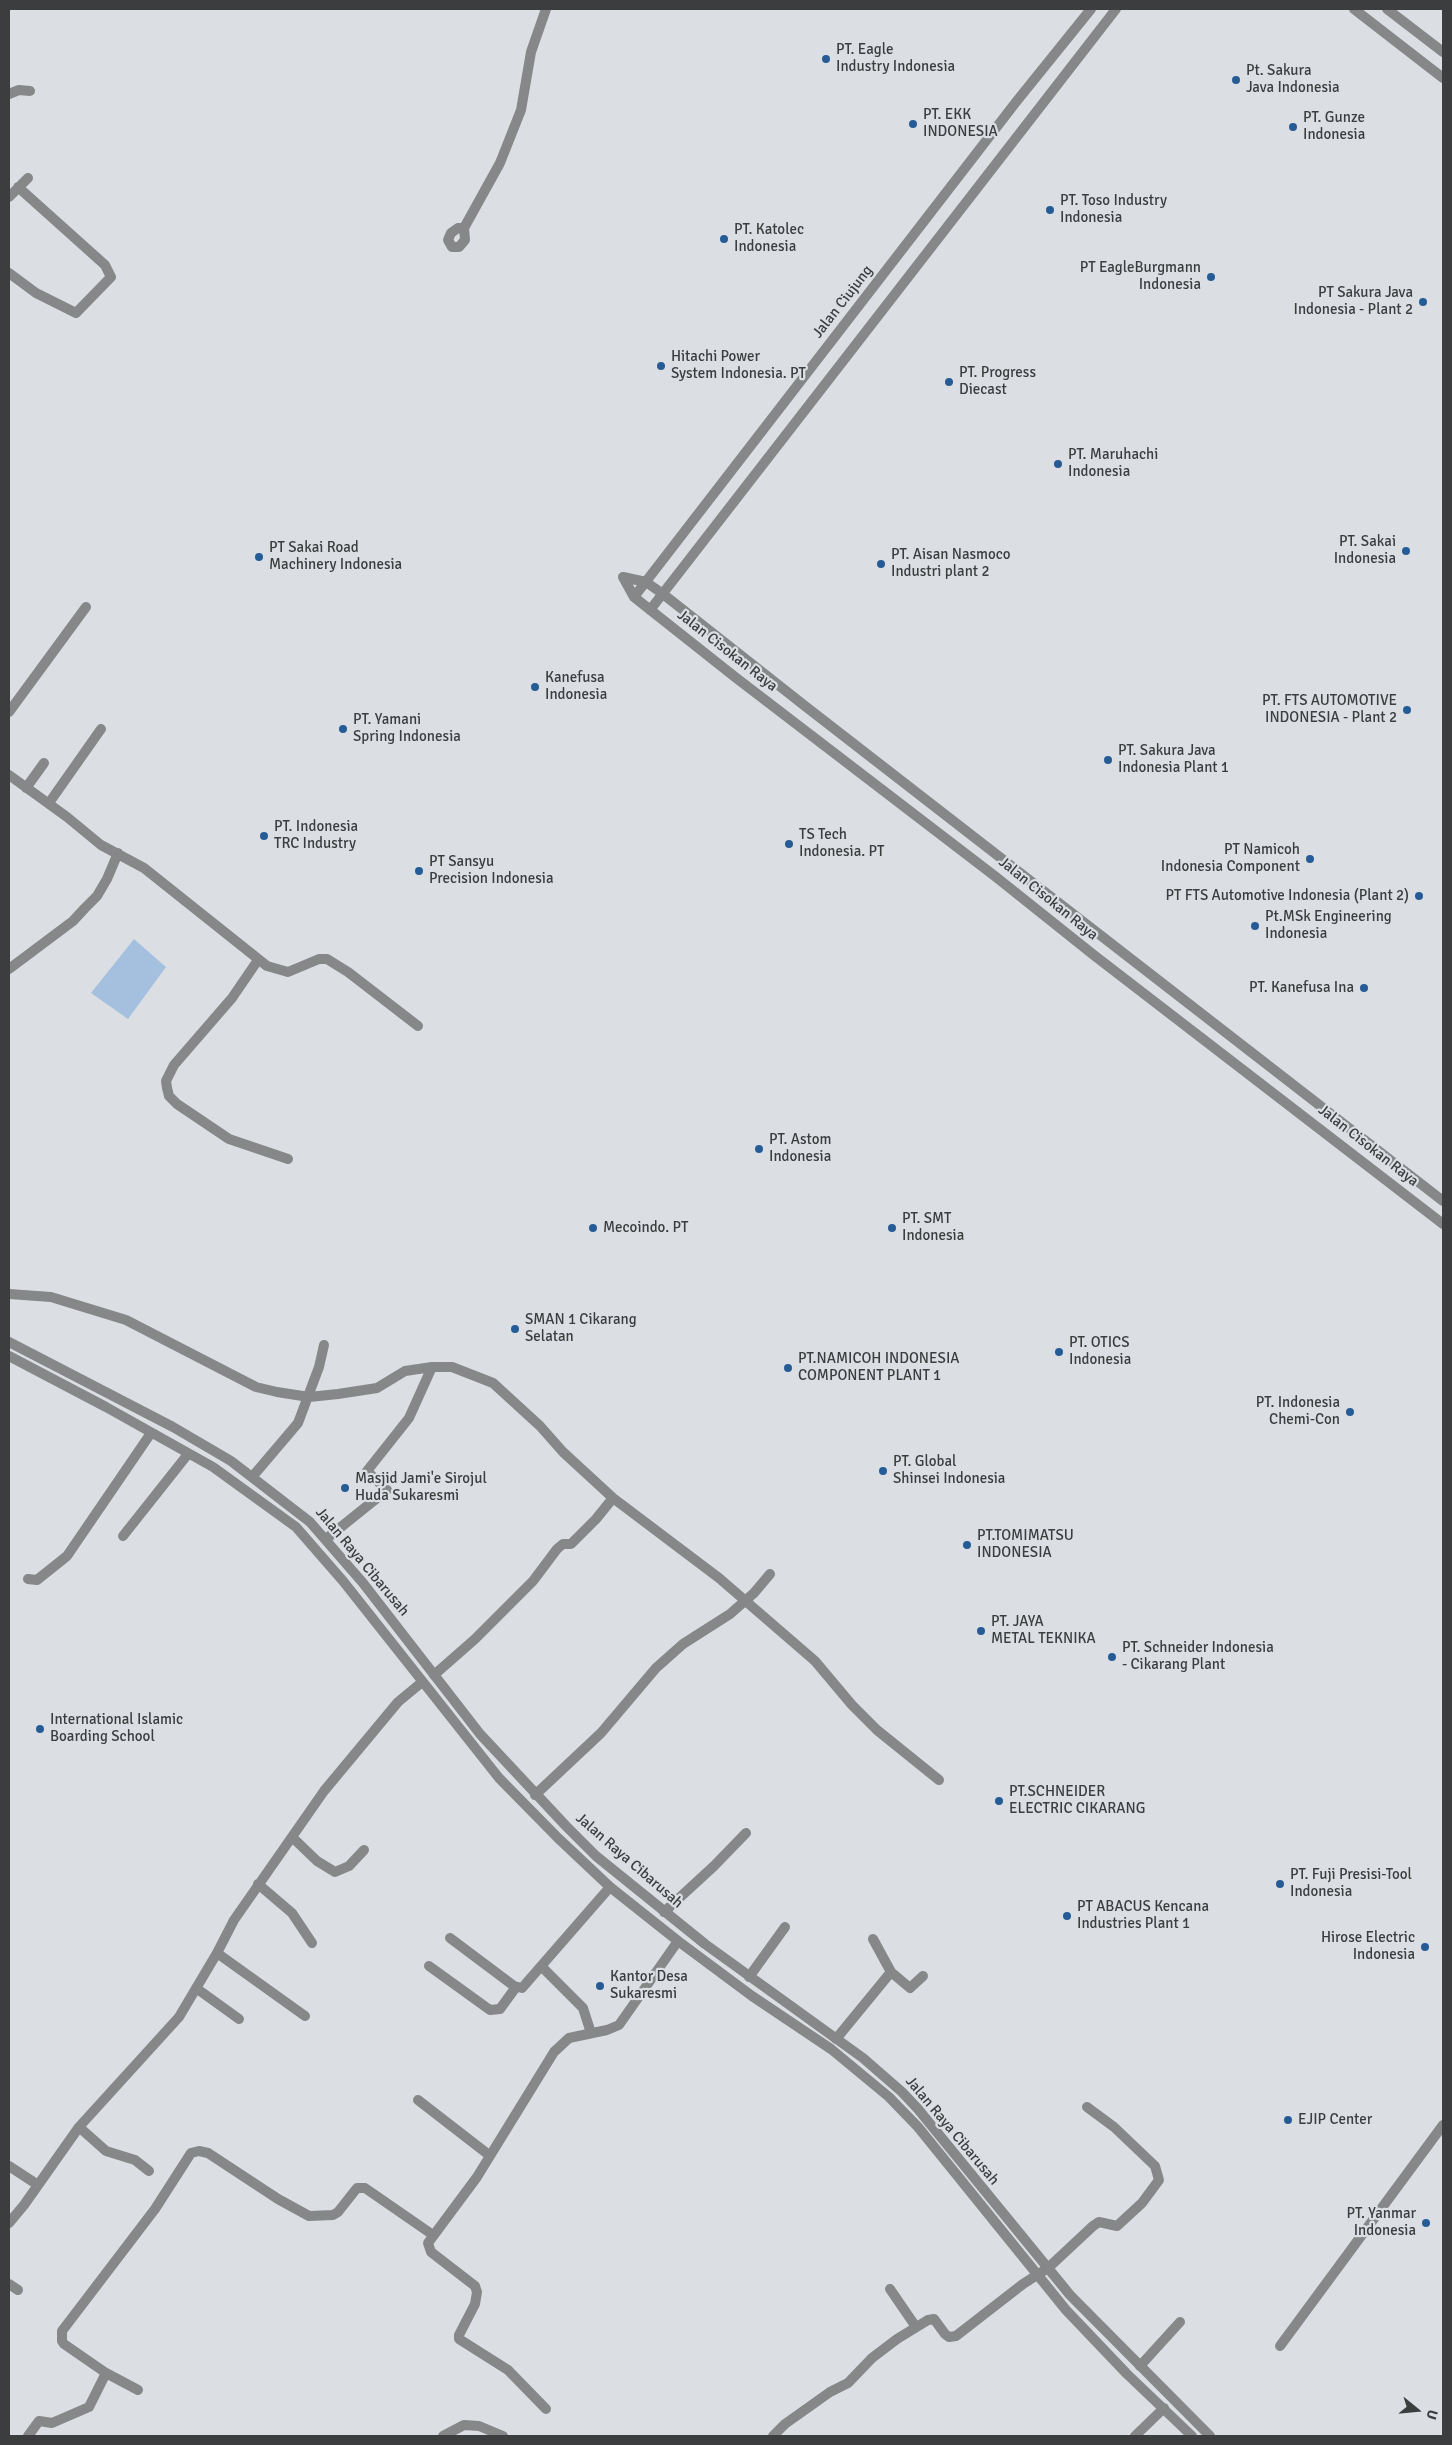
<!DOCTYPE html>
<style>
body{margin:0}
#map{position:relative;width:1452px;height:2445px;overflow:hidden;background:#dbdfe3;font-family:Signika,sans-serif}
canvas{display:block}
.frame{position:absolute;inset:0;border:10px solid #3c3d3f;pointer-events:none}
.north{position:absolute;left:1392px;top:2385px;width:50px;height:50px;-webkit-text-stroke:4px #dbdfe3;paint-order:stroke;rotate:107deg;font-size:14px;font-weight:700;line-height:20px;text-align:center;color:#3c3d3f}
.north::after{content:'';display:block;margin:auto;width:18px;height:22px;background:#3c3d3f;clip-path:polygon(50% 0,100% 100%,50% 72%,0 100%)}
</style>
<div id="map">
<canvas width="1452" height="2445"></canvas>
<div class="frame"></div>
<div class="north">U</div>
</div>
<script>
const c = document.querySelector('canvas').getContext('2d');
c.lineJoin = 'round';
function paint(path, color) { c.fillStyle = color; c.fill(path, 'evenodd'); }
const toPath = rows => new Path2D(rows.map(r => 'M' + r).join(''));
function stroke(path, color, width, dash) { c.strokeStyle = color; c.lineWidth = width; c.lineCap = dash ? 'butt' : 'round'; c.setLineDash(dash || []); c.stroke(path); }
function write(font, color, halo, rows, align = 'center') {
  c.font = font + ' Signika,sans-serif'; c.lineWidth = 4.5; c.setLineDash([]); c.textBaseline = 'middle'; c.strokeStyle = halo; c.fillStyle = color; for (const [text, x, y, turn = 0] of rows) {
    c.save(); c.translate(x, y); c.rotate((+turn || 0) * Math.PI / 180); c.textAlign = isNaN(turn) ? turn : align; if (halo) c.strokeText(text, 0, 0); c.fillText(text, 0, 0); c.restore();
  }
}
const green = toPath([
 [134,939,166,967,128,1019,91,993]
]);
const minor = toPath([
 [1354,9,1443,78],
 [1387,9,1443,52],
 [9,94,19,90,30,91],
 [9,197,28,178],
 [464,228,458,228,451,233,448,240,452,247,459,247,465,240,464,228,500,163,521,110,531,52,546,9],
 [9,273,36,293,76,313,111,277,105,265,18,187],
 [623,577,634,597,735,677,996,877,1095,956,1443,1224],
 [623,577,646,582,663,594,805,706,1443,1201],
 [634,597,1016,102,1091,9],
 [650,610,1116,9],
 [9,712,86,607],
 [9,775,67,817,101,845,144,868,267,966,288,972,319,959,327,959,348,972,418,1026],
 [26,788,44,763],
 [49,803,101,729],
 [258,960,232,998,174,1065,166,1081,167,1088,169,1096,177,1104,229,1139,288,1159],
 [9,969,73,921,85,908,97,896,107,879,118,853],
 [9,1294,51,1297,126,1320,256,1387,277,1392,309,1397,338,1394,377,1388,405,1371,432,1367,452,1367,493,1383,540,1426,563,1452,613,1498,719,1578,815,1661,852,1705,877,1730,939,1780],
 [253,1476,298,1423,319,1367,324,1345],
 [123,1536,188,1454],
 [326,1539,387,1490,367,1471,409,1418,432,1367],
 [28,1579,37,1580,67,1556,151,1433],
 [434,1675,475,1639,533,1581,557,1549,563,1544,571,1544,596,1519,613,1498],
 [535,1795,601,1733,656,1668,683,1644,730,1614,754,1593,770,1574],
 [292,1837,317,1861,335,1872,349,1866,364,1850],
 [258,1884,292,1913,312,1943],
 [664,1912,714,1866,746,1833],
 [450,1938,514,1986,522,1988,610,1887],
 [873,1939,891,1972],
 [217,1953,305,2016],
 [429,1966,490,2010,500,2009,516,1987],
 [542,1967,583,2008,591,2033],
 [749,1977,785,1927],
 [196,1988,239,2019],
 [836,2039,891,1972,910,1988,923,1976],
 [418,2100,489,2155],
 [79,2127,106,2151,135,2160,149,2171],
 [9,2166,38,2185],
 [9,2223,24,2205,79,2127,179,2017,217,1953,234,1920,324,1791,398,1702,421,1683],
 [9,2284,18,2290],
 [890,2289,916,2327],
 [1280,2346,1443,2125],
 [1140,2366,1180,2322],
 [138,2390,106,2373,64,2344,62,2341,62,2331,155,2209,191,2153,199,2151,208,2153,278,2199,309,2216,333,2215,338,2212,357,2188,365,2188,433,2235],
 [546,2409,508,2370,459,2339,459,2335,475,2304,477,2292,475,2286,431,2252,428,2243,477,2177,554,2052,569,2038,607,2030,619,2025,678,1941],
 [28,2436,39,2421,52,2423,89,2407,106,2373],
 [443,2436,464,2425,479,2426,503,2436],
 [773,2436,785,2424,830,2392,848,2383,872,2358,897,2339,928,2320,934,2319,945,2334,949,2337,956,2336,1023,2284,1048,2268,1093,2226,1099,2222,1117,2226,1142,2203,1159,2180,1155,2166,1114,2127,1087,2107],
 [1135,2436,1164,2408]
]);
const tertiary = toPath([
 [9,1342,173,1427,231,1461,310,1522,363,1583,480,1734,566,1826,596,1856,705,1944,863,2058,902,2092,918,2109,1070,2295,1210,2436],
 [9,1356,106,1407,213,1467,296,1527,343,1581,499,1778,558,1838,610,1887,678,1941,752,1996,831,2049,889,2097,918,2127,1066,2310,1127,2374,1192,2436]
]);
const markers = [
 [826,59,5,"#265c95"],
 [1236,80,5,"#265c95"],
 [913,124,5,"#265c95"],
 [1293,127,5,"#265c95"],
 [1050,210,5,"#265c95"],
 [724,239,5,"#265c95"],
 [1211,277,5,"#265c95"],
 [1423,302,5,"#265c95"],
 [661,366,5,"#265c95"],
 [949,382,5,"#265c95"],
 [1058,464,5,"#265c95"],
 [1406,551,5,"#265c95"],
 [259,557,5,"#265c95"],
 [881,564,5,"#265c95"],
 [535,687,5,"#265c95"],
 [1407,710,5,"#265c95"],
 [343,729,5,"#265c95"],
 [1108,760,5,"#265c95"],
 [264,836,5,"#265c95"],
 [789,844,5,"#265c95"],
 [1310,859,5,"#265c95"],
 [419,871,5,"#265c95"],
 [1419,896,5,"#265c95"],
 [1255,926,5,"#265c95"],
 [1364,988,5,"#265c95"],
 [759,1149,5,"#265c95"],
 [593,1228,5,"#265c95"],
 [892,1228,5,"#265c95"],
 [515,1329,5,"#265c95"],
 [1059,1352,5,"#265c95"],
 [788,1368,5,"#265c95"],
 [1350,1412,5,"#265c95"],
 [883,1471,5,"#265c95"],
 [345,1488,5,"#265c95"],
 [967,1545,5,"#265c95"],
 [981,1631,5,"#265c95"],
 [1112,1657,5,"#265c95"],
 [40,1729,5,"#265c95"],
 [999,1801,5,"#265c95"],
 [1280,1884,5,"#265c95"],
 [1067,1916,5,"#265c95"],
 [1425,1947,5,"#265c95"],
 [600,1986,5,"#265c95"],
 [1288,2120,5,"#265c95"],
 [1426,2223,5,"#265c95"]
];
const poiNames = [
 ["PT. Eagle",836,50],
 ["Industry Indonesia",836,67],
 ["Pt. Sakura",1246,71],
 ["Java Indonesia",1246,88],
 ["PT. EKK",923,115],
 ["INDONESIA",923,132],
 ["PT. Gunze",1303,118],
 ["Indonesia",1303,135],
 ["PT. Toso Industry",1060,201],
 ["Indonesia",1060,218],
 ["PT. Katolec",734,230],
 ["Indonesia",734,247],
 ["PT EagleBurgmann",1201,268,"right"],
 ["Indonesia",1201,285,"right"],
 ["PT Sakura Java",1413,293,"right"],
 ["Indonesia - Plant 2",1413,310,"right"],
 ["Hitachi Power",671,357],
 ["System Indonesia. PT",671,374],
 ["PT. Progress",959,373],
 ["Diecast",959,390],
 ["PT. Maruhachi",1068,455],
 ["Indonesia",1068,472],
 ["PT. Sakai",1396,542,"right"],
 ["Indonesia",1396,559,"right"],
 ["PT Sakai Road",269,548],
 ["Machinery Indonesia",269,565],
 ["PT. Aisan Nasmoco",891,555],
 ["Industri plant 2",891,572],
 ["Kanefusa",545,678],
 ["Indonesia",545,695],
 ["PT. FTS AUTOMOTIVE",1397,701,"right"],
 ["INDONESIA - Plant 2",1397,718,"right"],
 ["PT. Yamani",353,720],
 ["Spring Indonesia",353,737],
 ["PT. Sakura Java",1118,751],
 ["Indonesia Plant 1",1118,768],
 ["PT. Indonesia",274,827],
 ["TRC Industry",274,844],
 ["TS Tech",799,835],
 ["Indonesia. PT",799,852],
 ["PT Namicoh",1300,850,"right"],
 ["Indonesia Component",1300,867,"right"],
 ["PT Sansyu",429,862],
 ["Precision Indonesia",429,879],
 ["PT FTS Automotive Indonesia (Plant 2)",1409,896,"right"],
 ["Pt.MSk Engineering",1265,917],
 ["Indonesia",1265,934],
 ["PT. Kanefusa Ina",1354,988,"right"],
 ["PT. Astom",769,1140],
 ["Indonesia",769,1157],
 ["PT. SMT",902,1219],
 ["Indonesia",902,1236],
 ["Mecoindo. PT",603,1228],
 ["SMAN 1 Cikarang",525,1320],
 ["Selatan",525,1337],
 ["PT. OTICS",1069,1343],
 ["Indonesia",1069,1360],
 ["PT.NAMICOH INDONESIA",798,1359],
 ["COMPONENT PLANT 1",798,1376],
 ["PT. Indonesia",1340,1403,"right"],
 ["Chemi-Con",1340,1420,"right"],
 ["PT. Global",893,1462],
 ["Shinsei Indonesia",893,1479],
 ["Masjid Jami'e Sirojul",355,1479],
 ["Huda Sukaresmi",355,1496],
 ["PT.TOMIMATSU",977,1536],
 ["INDONESIA",977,1553],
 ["PT. JAYA",991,1622],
 ["METAL TEKNIKA",991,1639],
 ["PT. Schneider Indonesia",1122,1648],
 ["- Cikarang Plant",1122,1665],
 ["International Islamic",50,1720],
 ["Boarding School",50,1737],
 ["PT.SCHNEIDER",1009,1792],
 ["ELECTRIC CIKARANG",1009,1809],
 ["PT. Fuji Presisi-Tool",1290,1875],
 ["Indonesia",1290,1892],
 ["PT ABACUS Kencana",1077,1907],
 ["Industries Plant 1",1077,1924],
 ["Hirose Electric",1415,1938,"right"],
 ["Indonesia",1415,1955,"right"],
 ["Kantor Desa",610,1977],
 ["Sukaresmi",610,1994],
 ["EJIP Center",1298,2120],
 ["PT. Yanmar",1416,2214,"right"],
 ["Indonesia",1416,2231,"right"]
];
const streetNames = [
 ["Jalan Ciujung",843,302,-52],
 ["Jalan Cisokan Raya",727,651,38],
 ["Jalan Cisokan Raya",1048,899,39],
 ["Jalan Cisokan Raya",1368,1146,38],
 ["Jalan Raya Cibarusah",362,1562,50],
 ["Jalan Raya Cibarusah",629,1861,41],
 ["Jalan Raya Cibarusah",952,2131,50]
];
paint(green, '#a5c0df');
stroke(minor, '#858789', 10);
stroke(tertiary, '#858789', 10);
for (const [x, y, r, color] of markers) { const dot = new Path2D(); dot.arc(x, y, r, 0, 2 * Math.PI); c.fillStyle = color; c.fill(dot); stroke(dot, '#dbdfe3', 2); }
write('15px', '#3c3d3f', '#dbdfe3', poiNames, 'left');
write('15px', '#3c3d3f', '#dbdfe3', streetNames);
</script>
